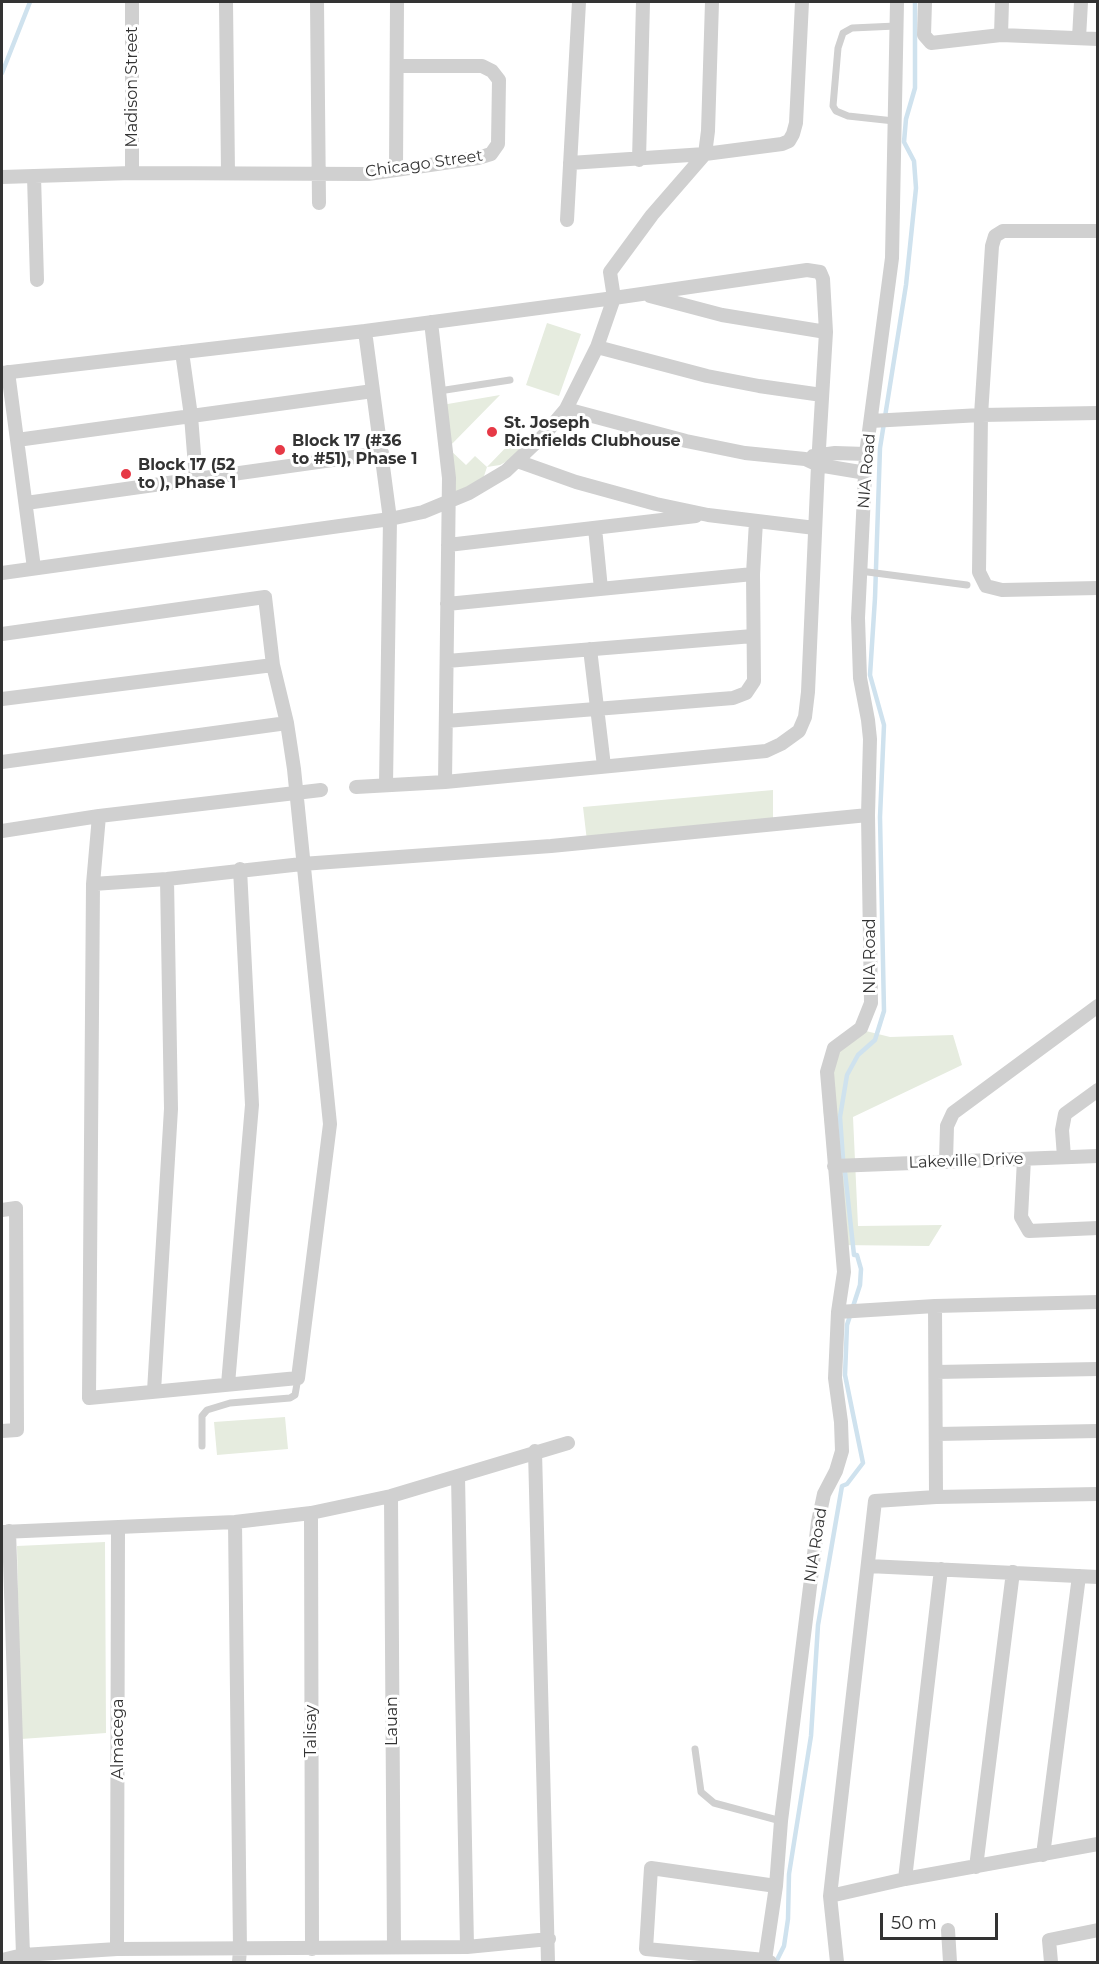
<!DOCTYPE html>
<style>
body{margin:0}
#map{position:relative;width:1099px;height:1964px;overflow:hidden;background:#fff;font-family:Montserrat,sans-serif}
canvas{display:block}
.frame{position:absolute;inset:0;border:3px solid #333;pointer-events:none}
.scale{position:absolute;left:880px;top:1913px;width:118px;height:27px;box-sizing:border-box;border:3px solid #333;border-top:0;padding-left:8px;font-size:18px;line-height:21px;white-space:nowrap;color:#333;-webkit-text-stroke:4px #fff;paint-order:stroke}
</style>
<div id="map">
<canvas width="1099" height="1964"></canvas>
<div class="frame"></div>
<div class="scale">50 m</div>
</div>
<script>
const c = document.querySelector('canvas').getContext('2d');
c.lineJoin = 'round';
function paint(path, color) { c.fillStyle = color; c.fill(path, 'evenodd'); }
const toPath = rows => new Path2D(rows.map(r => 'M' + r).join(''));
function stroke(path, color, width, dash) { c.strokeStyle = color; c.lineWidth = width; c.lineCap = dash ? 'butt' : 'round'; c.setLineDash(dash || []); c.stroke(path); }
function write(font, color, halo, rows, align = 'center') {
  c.font = font + ' Montserrat,sans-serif'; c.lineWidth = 6; c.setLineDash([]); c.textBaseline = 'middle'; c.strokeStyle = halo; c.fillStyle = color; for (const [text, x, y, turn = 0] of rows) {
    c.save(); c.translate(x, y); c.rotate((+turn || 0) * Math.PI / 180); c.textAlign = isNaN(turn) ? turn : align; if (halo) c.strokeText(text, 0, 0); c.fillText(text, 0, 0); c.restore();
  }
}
const green = toPath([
 [547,323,581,334,559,396,526,385],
 [500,395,448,448,466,465,475,456,487,467,513,440,525,444,511,459,500,465,487,467,483,479,447,497,436,406],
 [773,790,773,820,587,841,583,807],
 [858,1029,890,1037,953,1035,962,1065,853,1117,858,1226,942,1225,929,1246,838,1245,823,1107,830,1065,842,1045],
 [285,1417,288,1449,217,1455,214,1422],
 [105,1542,106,1733,21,1739,17,1546]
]);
const stream = toPath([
 [2,73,30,2],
 [843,1159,840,1117,847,1075,858,1055,875,1040,884,1011,880,817,884,725,870,675,875,598,880,448,906,285,916,188,914,161,904,142,906,119,915,88,915,2],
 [776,1962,784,1946,788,1919,789,1874,811,1736,818,1625,842,1486,847,1484,863,1463,845,1375,847,1325,860,1285,861,1269,857,1255,854,1255,845,1172]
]);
const lane = toPath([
 [894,121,848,116,836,111,833,106,838,48,843,33,852,28,896,26],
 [439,391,510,380],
 [860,571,967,585],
 [202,1446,202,1416,207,1410,230,1403,290,1398,295,1395,298,1378],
 [695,1749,701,1792,714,1803,781,1821]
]);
const street = toPath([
 [226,2,228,173],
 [317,2,319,203],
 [925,2,924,35,931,43,1001,35,1098,39],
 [1001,35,1002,2],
 [1079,38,1081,2],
 [639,160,643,2],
 [570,163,705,154,708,131,712,2],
 [396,170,397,2],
 [132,173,132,2],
 [34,176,37,280],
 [2,177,132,173,368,174,478,158,491,154,498,144,499,80,492,71,482,66,398,66],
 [567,220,579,2],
 [1098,231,1003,231,995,236,992,246,981,415,979,572,986,586,1002,590,1098,588],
 [650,296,722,315,826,332],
 [431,322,449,478,445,782],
 [365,331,390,519,386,785],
 [597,347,707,376,759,386,822,395],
 [182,352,191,416,196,479],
 [8,372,34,568],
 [2,373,365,331,614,298,610,272,652,215,705,154,782,144,789,141,793,134,796,123,802,2],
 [871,421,981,415,1098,413],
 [17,440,373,391],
 [813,456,835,453,866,454],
 [517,461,576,482,656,504,708,515,815,528],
 [26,503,382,453],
 [595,528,601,589],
 [448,545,696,516],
 [2,573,390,519,423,512,469,493,506,471,544,435,566,409],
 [447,604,753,574],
 [2,634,265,597,273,665,287,723,294,769,330,1124,298,1378,89,1398,93,884,99,816],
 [590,649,604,766],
 [447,661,753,636],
 [2,699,273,665],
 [446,721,733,698,746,693,754,681,753,574,756,521],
 [2,762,287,723],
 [356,787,445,782,766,751,781,744,799,731,805,717,808,692,818,465,826,332,823,279,820,272,807,270,614,298,597,347,566,409,686,441,745,453,805,459,818,465,866,473],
 [2,831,99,816,321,790],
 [93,884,167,879,302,864,551,846,868,815],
 [1064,1157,1062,1130,1065,1114,1098,1090],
 [1024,1159,1021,1217,1029,1231,1098,1228],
 [946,1161,947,1126,953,1113,1098,1006],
 [834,1166,1098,1156],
 [2,1210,16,1208,17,1430,2,1431],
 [935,1306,936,1497],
 [838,1312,935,1306,1098,1302],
 [936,1372,1098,1369],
 [228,1384,252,1105,240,869],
 [154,1391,171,1109,167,879],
 [937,1434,1098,1431],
 [535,1451,548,1962],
 [458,1476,467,1947],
 [391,1496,394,1947],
 [311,1513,312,1949],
 [235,1522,240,1950,239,1962],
 [9,1531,23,1955],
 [2,1532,235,1522,311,1513,391,1496,568,1443],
 [868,1566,1098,1577],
 [1043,1855,1079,1576],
 [976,1867,1013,1572],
 [905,1879,941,1569],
 [830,1896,905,1879,1098,1844],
 [948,1930,950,1962],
 [117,1949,118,1528],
 [2,1960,23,1955,117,1949,467,1947,549,1939],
 [765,1960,776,1886,781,1821,818,1522,824,1494,836,1471,842,1451,841,1422,835,1378,838,1312,844,1272,827,1072,834,1048,861,1028,871,1003,868,815,870,739,868,720,860,678,858,618,866,454,892,258,897,2],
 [770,1962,765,1960,646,1949,651,1868,776,1886],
 [837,1962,830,1896,875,1501,936,1497,1098,1494],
 [1051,1962,1049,1940,1098,1930]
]);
const markers = [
 [492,432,6,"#e63946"],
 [280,450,6,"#e63946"],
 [126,474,6,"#e63946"]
];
const streetNames = [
 ["Madison Street",132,87,-90],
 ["Chicago Street",424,164,-8],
 ["NIA Road",867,471,-85],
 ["NIA Road",870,956,-90],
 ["Lakeville Drive",966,1161,-2],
 ["NIA Road",816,1545,-81],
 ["Lauan",392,1721,-90],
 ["Talisay",311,1731,-90],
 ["Almacega",118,1739,-90]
];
const poiNames = [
 ["St. Joseph",504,423],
 ["Richfields Clubhouse",504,441],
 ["Block 17 (#36",292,441],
 ["to #51), Phase 1",292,459],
 ["Block 17 (52",138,465],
 ["to ), Phase 1",138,483]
];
paint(green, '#e6ecdf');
stroke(stream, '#cfe2ee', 4.5);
stroke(lane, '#d0d0d0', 7);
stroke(street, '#d0d0d0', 14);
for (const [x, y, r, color] of markers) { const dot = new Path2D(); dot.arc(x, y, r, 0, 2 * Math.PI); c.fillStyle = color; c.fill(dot); stroke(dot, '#fff', 2); }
write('16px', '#333', '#fff', streetNames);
write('bold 16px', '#333', '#fff', poiNames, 'left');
</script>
